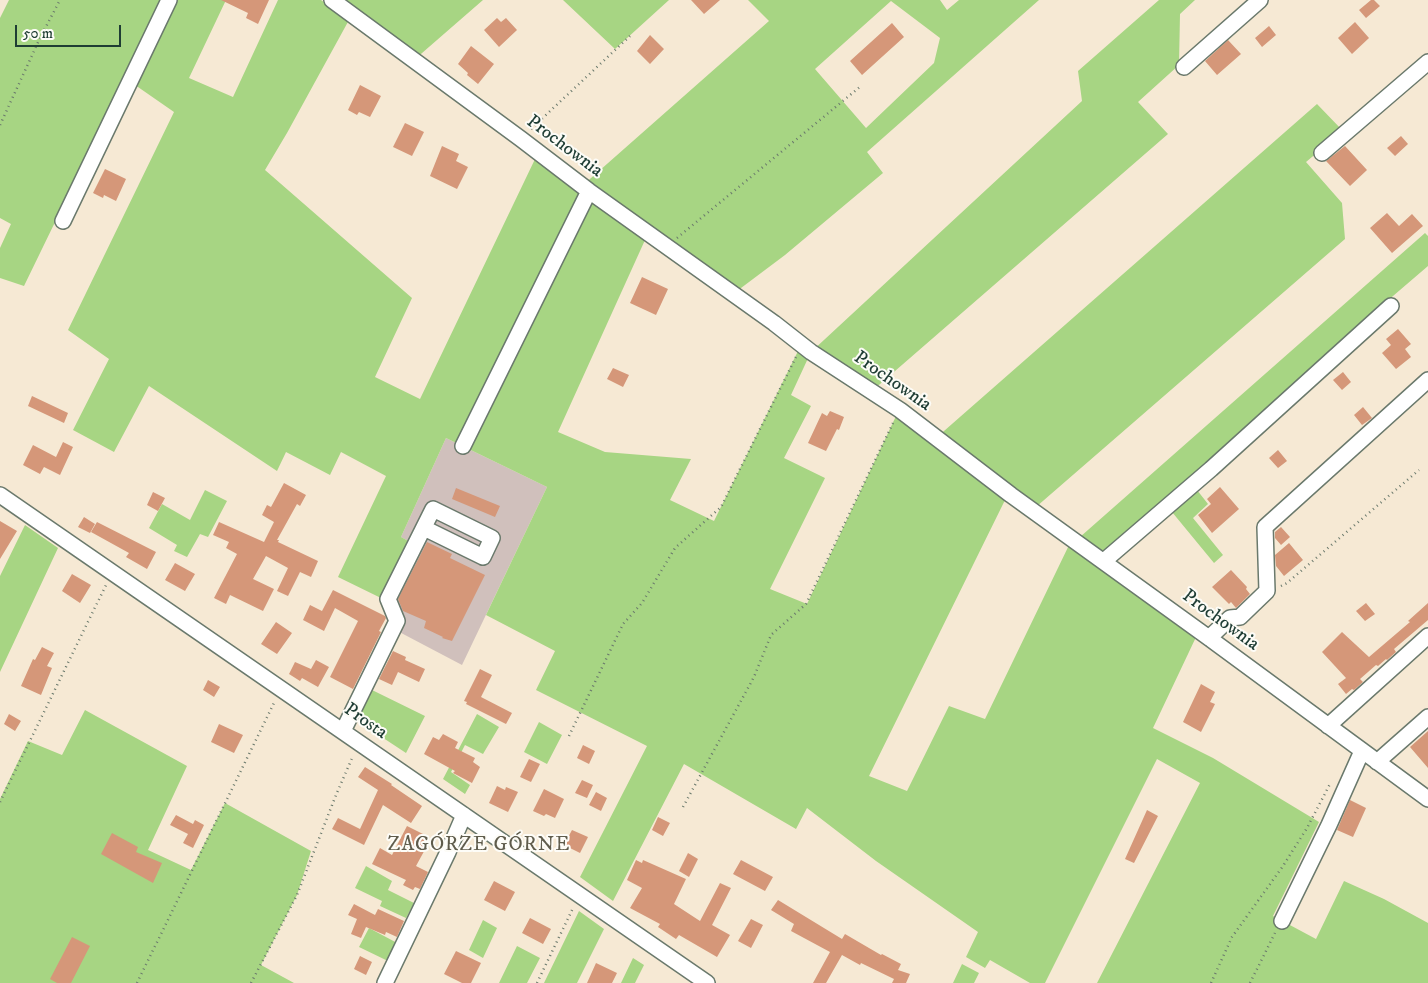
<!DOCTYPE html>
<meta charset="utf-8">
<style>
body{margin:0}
#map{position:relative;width:1428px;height:983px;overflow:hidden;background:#f6e9d4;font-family:"IM FELL DW Pica",serif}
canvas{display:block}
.scale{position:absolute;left:15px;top:25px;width:106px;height:22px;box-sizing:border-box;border:2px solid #1f3d34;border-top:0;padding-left:6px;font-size:15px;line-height:18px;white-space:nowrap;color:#1f3d34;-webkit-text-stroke:4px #fdfcf7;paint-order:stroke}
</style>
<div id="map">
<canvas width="1428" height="983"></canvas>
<div class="scale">50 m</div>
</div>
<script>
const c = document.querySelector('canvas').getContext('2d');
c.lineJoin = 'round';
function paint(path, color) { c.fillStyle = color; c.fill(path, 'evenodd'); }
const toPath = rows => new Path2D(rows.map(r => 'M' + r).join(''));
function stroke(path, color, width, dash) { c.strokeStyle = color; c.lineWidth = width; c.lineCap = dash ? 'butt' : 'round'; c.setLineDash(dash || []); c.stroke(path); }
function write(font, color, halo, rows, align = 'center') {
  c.font = font + ' "IM FELL DW Pica",serif'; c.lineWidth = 4; c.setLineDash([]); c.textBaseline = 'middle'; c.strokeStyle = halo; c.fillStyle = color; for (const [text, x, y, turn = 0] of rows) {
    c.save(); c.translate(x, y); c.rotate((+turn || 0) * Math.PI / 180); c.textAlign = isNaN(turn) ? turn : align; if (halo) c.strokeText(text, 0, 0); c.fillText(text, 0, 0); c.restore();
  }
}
const industrial = toPath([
 [446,438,547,487,462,665,386,625,393,608,381,602,410,542,401,537]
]);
const green = toPath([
 [9,0,226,0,189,78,233,97,278,0,321,0,349,20,287,133,265,170,412,298,375,377,420,399,536,157,645,240,558,432,605,452,691,459,670,500,714,521,800,347,810,354,791,395,811,406,784,458,825,478,770,589,807,604,897,414,1007,496,869,776,907,791,949,706,985,719,1071,541,1197,635,1153,728,1213,758,1319,822,1273,916,1316,939,1344,881,1384,899,1428,923,1428,983,1097,983,1200,783,1157,759,1045,983,1030,983,990,960,985,968,966,957,978,932,876,861,807,808,796,829,684,764,613,901,580,877,647,746,536,690,555,651,486,615,547,487,446,438,401,537,410,542,383,599,338,577,386,476,341,452,330,475,286,452,277,471,149,386,114,452,73,430,109,359,68,330,174,112,125,78,24,286,0,278,0,248,11,224,0,218,0,18],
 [332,0,483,0,414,60],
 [563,0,669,0,615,49],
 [748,0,940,0,947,10,959,0,1039,0,867,152,883,173,785,255,733,294,582,186,769,21],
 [891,1,940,38,934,63,866,128,815,69],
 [1159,0,1195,0,1180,14,1179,65,1138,102,1168,134,872,391,811,352,1082,101,1078,71],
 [1317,104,1343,131,1306,162,1342,203,1345,239,1036,507,936,438],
 [1425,233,1428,236,1428,266,1386,302,1113,548,1101,551,1080,537],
 [205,490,227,501,208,537,200,534,187,557,174,551,177,545,149,528,162,504,190,520],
 [1197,490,1208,504,1193,518,1223,555,1214,563,1172,512],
 [25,525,58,548,0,672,0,576],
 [372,690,425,716,406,753,356,720],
 [85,710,187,766,148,850,191,870,225,803,311,851,297,895,261,965,294,983,0,983,0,799,28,741,62,755],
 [477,714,499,727,483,754,465,745,451,772,470,785,465,794,443,779],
 [539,722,562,735,547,764,524,752],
 [366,866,392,881,388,890,414,903,406,918,380,906,382,901,355,888],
 [579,911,604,929,577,983,544,983],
 [483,920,497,928,483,958,469,950],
 [369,928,399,944,390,962,359,947],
 [517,946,540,958,527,983,499,983],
 [633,958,644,965,635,983,621,983],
 [962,964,979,973,974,983,953,983]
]);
const building = toPath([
 [221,0,269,0,258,24,246,18,248,13],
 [691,0,720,0,704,14],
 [1371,0,1374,0,1380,6,1366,18,1359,10],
 [497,18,501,22,506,18,517,30,499,47,484,30],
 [1355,22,1369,38,1352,54,1338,38],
 [892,23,904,37,862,75,850,61],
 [1269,26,1276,35,1262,47,1255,38],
 [650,35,664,49,650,64,637,51],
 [1228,40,1241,54,1217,75,1205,61],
 [471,46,494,64,478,84,467,75,468,73,458,64],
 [360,85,381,96,370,117,359,112,357,115,348,110],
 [405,123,424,132,412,156,393,147],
 [1401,136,1408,144,1395,156,1387,148],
 [442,146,459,154,456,161,468,167,457,189,430,176],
 [1345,146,1367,170,1350,186,1326,161],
 [105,169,126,179,116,201,104,195,103,198,93,193],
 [1387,213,1399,226,1412,214,1423,226,1392,253,1370,228],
 [642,277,668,289,656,315,630,303],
 [1398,329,1411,344,1405,349,1411,357,1396,369,1382,353,1391,345,1386,339],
 [613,368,629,375,623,387,607,379],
 [1343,372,1351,382,1342,390,1333,380],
 [32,396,68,413,64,423,28,406],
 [1363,407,1372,418,1362,425,1354,415],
 [830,411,844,417,839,430,837,429,826,451,808,443,822,413,827,416],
 [63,442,73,447,60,475,44,467,40,474,23,465,33,445,56,457],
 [1278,450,1287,461,1278,468,1269,458],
 [284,483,306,495,300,506,297,504,277,540,279,540,278,542,318,561,311,577,300,572,288,596,277,591,288,568,266,556,253,579,274,589,263,611,230,595,226,604,214,598,237,554,226,548,229,542,213,535,219,522,264,542,274,522,262,515,267,505,271,507],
 [1220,487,1239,509,1212,533,1198,515,1211,504,1207,499],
 [456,488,500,506,495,517,452,499],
 [153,492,165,498,158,511,147,505],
 [84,517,95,524,90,533,78,527],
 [0,521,17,531,0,559],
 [97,522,156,552,147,569,126,557,129,553,91,532],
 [1281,527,1290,537,1281,545,1275,538,1275,532],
 [427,542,452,554,450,558,485,575,452,641,442,638,443,637,424,628,426,621,403,611,398,599],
 [1289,543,1303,560,1284,576,1276,566,1275,555],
 [175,563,195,574,185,591,165,580],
 [1231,570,1247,587,1246,589,1250,594,1236,608,1231,602,1229,604,1212,587],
 [72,574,91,585,80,603,62,591],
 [333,590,385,616,386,618,379,631,381,632,353,689,330,677,358,621,335,608,324,631,303,620,310,605,322,611],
 [1366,603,1375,614,1365,621,1356,611],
 [1428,603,1428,620,1394,649,1396,652,1387,660,1386,659,1378,666,1376,665,1360,679,1363,682,1354,690,1352,689,1346,694,1338,684,1346,678,1322,652,1342,632,1369,657,1410,622,1408,621],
 [276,622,292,633,277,654,261,644],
 [42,647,54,653,47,666,52,668,41,695,21,686,33,659,35,660],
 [393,651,406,657,405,660,425,669,419,682,398,672,392,685,379,679],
 [316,660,329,667,318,687,302,678,300,681,289,674,295,662,311,669],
 [480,669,492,675,481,697,512,713,506,724,466,704,467,702,464,701],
 [208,680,220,687,214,697,203,690],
 [1201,684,1215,692,1210,702,1215,704,1201,732,1183,722],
 [9,714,21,721,15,731,4,724],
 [219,724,243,735,234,753,211,742],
 [1428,731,1428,768,1410,747],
 [443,734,458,742,455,748,475,758,473,762,480,767,472,783,453,773,455,771,424,754,433,737,439,740],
 [583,745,595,751,589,764,577,758],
 [529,759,540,764,531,782,520,777],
 [365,767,392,784,391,785,422,806,411,823,383,805,364,845,332,829,338,818,360,829,378,790,358,777],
 [582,780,593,785,587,798,575,793],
 [497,786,505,790,506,787,518,792,508,812,489,803],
 [544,789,564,799,555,818,546,814,544,816,533,811],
 [596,792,607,798,601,811,589,805],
 [1350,800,1366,808,1353,837,1337,830],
 [1147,810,1158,816,1134,863,1125,859],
 [176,815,193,824,195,820,204,825,193,848,183,843,188,834,170,825],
 [658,817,670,823,663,836,652,830],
 [407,826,427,836,424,843,428,844,416,866,428,872,420,889,415,887,413,890,403,885,406,880,372,864,380,848,392,855],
 [572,830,588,837,580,853,564,845],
 [112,833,138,847,136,852,162,863,153,883,101,854],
 [688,853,698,859,689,877,679,871],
 [636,860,642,863,643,860,686,879,674,904,700,921,720,883,731,888,712,925,730,935,717,957,679,935,676,939,658,927,660,924,630,908,642,888,627,880],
 [741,860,773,877,765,891,733,874],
 [494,881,515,892,505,911,484,900],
 [778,900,842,939,845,934,881,955,882,954,901,964,898,970,910,974,906,983,892,983,894,979,861,963,860,965,842,955,826,983,813,983,830,952,791,931,794,924,771,910],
 [354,904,375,915,378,909,404,921,397,937,386,932,385,935,366,927,361,938,351,934,357,919,348,915],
 [530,918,551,929,543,944,522,933],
 [751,919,763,925,751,948,738,941],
 [72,937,90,946,71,983,57,983,50,979],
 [456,951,481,963,471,983,462,983,444,974],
 [360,956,372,962,366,975,354,969],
 [596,963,617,973,612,983,587,983]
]);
const path = toPath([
 [0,125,40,38,60,0],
 [531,129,630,36],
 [677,238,861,86],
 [1281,586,1287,583,1419,470],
 [569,736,623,624,642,603,675,548,721,507,796,357],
 [0,802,106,585],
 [683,807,754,677,771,635,806,604,893,423],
 [137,983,275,701],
 [251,983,297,895,336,795,353,756],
 [537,983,573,908],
 [1211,983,1232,937,1283,866,1307,828,1330,784],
 [1250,983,1275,933]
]);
const minor = toPath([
 [332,0,521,139,589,191,774,323,811,352,900,410,1011,495,1209,638,1428,799],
 [1184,67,1260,0],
 [1322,153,1428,62],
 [63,221,169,0],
 [463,446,589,191],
 [0,495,707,983],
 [1104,561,1211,469,1391,306],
 [1209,638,1230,618,1240,617,1267,591,1265,527,1428,380],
 [1328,726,1428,636],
 [343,731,397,621,388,599,433,509,492,538,483,557,424,528],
 [1377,762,1428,717],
 [1282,921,1329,825,1362,751],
 [385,983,448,852,464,815]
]);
const streetNames = [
 ["Prochownia",564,147,37],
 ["Prochownia",892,382,35],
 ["Prochownia",1220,621,36],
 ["Prosta",365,722,35]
];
const neighbourhoodNames = [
 ["ZAGÓRZE GÓRNE",479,846]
];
paint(industrial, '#d0c0bc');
paint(green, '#a7d583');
paint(building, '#d59779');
stroke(minor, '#6a796c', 18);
stroke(path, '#6a796c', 2.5, [1, 4]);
stroke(minor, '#fff', 15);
write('19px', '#1f3d34', '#fdfcf7', streetNames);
c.letterSpacing = '1px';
write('20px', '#5f5c4c', '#fdfcf7', neighbourhoodNames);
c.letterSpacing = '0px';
</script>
